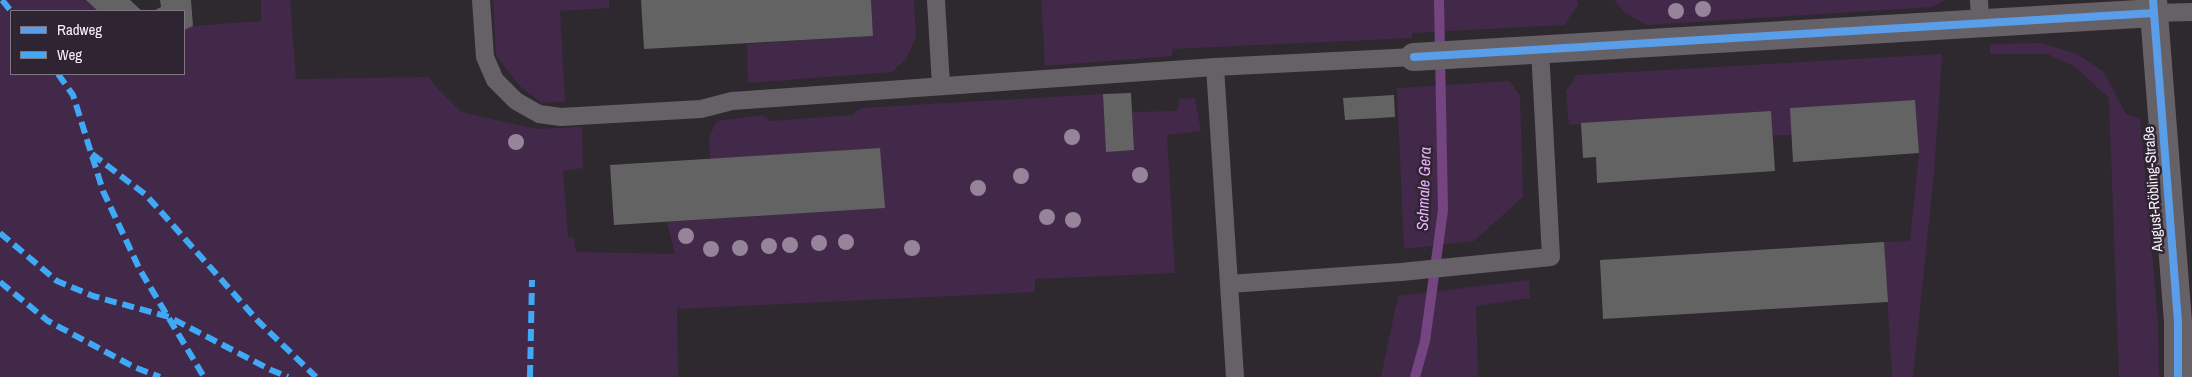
<!DOCTYPE html>
<meta charset="utf-8">
<style>
body{margin:0}
#map{position:relative;width:2192px;height:377px;overflow:hidden;background:#2e282f;font-family:"Archivo Narrow",sans-serif}
canvas{display:block}
.legend{position:absolute;left:10px;top:10px;width:175px;height:65px;box-sizing:border-box;background:#2f2532;border:1px solid #7f7682;margin:0;padding:6px 9px;list-style:none;font-size:15px;color:#f7f0f9}
.legend li{display:flex;align-items:center;gap:10px;height:25px}
.legend b{width:25px;border:1px solid #7f7682}
</style>
<div id="map">
<canvas width="2192" height="377"></canvas>
<ul class="legend">
<li><b style="height:6px;background:#5a9eea"></b>Radweg</li>
<li><b style="height:6px;background:#3fa9f5"></b>Weg</li>
</ul>
</div>
<script>
const c = document.querySelector('canvas').getContext('2d');
c.lineJoin = 'round';
function paint(path, color) { c.fillStyle = color; c.fill(path, 'evenodd'); }
const toPath = rows => new Path2D(rows.map(r => 'M' + r).join(''));
function stroke(path, color, width, dash) { c.strokeStyle = color; c.lineWidth = width; c.lineCap = dash ? 'butt' : 'round'; c.setLineDash(dash || []); c.stroke(path); }
function write(font, color, halo, rows, align = 'center') {
  c.font = font + ' "Archivo Narrow",sans-serif'; c.lineWidth = 5; c.setLineDash([]); c.textBaseline = 'middle'; c.strokeStyle = halo; c.fillStyle = color; for (const [text, x, y, turn = 0] of rows) {
    c.save(); c.translate(x, y); c.rotate((+turn || 0) * Math.PI / 180); c.textAlign = isNaN(turn) ? turn : align; if (halo) c.strokeText(text, 0, 0); c.fillText(text, 0, 0); c.restore();
  }
}
const green = toPath([
 [0,0,86,0,98,11,11,11,11,74,184,74,184,30,193,26,261,21,261,0,290,0,296,79,429,77,435,86,461,112,536,129,582,127,583,168,563,171,568,237,574,238,576,252,675,254,667,222,884,208,880,148,710,159,709,137,717,121,762,115,771,121,852,115,861,108,1103,94,1106,151,1134,150,1132,112,1177,111,1180,99,1195,98,1201,131,1167,135,1175,273,1035,279,1035,292,677,309,678,377,0,377],
 [493,0,609,0,609,8,560,11,565,101,542,103,521,87,496,56],
 [871,0,914,0,916,36,907,58,892,72,748,83,747,44,873,36],
 [1041,0,1577,0,1578,5,1564,25,1412,33,1412,38,1172,49,1172,56,1045,66],
 [1614,0,1945,0,1933,7,1647,25,1625,13],
 [2041,43,2077,54,2103,71,2126,114,2140,118,2158,321,2159,377,2119,377,2109,98,2074,66,2047,54,1990,54,1990,44],
 [1942,54,1934,173,1913,377,1892,377,1884,242,1910,241,1919,153,1915,100,1790,108,1792,135,1773,135,1771,111,1569,125,1566,91,1577,75],
 [1509,81,1520,95,1523,197,1474,241,1404,249,1397,88],
 [1529,280,1530,298,1476,306,1478,377,1381,377,1398,296]
]);
const stream = toPath([
 [1415,377,1425,341,1443,210,1439,0]
]);
const building = toPath([
 [86,0,130,0,142,11,98,11],
 [160,0,191,0,193,26,184,30,184,11,153,11,161,7],
 [641,0,871,0,873,36,644,49],
 [1131,93,1134,150,1106,152,1103,94],
 [1394,95,1395,117,1345,120,1343,98],
 [1915,100,1919,153,1793,162,1790,108],
 [1771,111,1775,171,1597,183,1596,157,1583,158,1581,123],
 [880,148,885,208,614,225,610,165],
 [1884,242,1888,302,1603,319,1600,260]
]);
const service = toPath([
 [481,0,485,57,495,80,516,101,539,114,561,117,701,109,732,101,1215,67,1414,57],
 [936,0,941,86],
 [1979,0,1980,22],
 [2154,13,2192,12],
 [1215,67,1235,377],
 [1229,284,1401,272,1551,257,1540,49]
]);
const minor = toPath([
 [1414,57,2154,13]
]);
const tertiary = toPath([
 [2153,0,2178,322,2178,377]
]);
const quiet = toPath([
 [2,0,11,11],
 [58,74,73,95,103,191,140,270,204,377],
 [92,154,146,195,259,322,316,377],
 [0,233,57,281,93,296,169,317,271,370,288,377],
 [0,282,48,321,134,367,160,377],
 [530,377,532,280]
]);
const cycleway = toPath([
 [2153,0,2178,322,2178,377],
 [1414,57,2154,13]
]);
const trees = [
 [1703,9],
 [1676,11],
 [1072,137],
 [516,142],
 [1140,175],
 [1021,176],
 [978,188],
 [1047,217],
 [1073,220],
 [686,236],
 [846,242],
 [819,243],
 [790,245],
 [769,246],
 [740,248],
 [912,248],
 [711,249]
];
const streetNames = [
 ["August-Röbling-Straße",2154,189,-94]
];
const waterNames = [
 ["Schmale Gera",1425,189,-88]
];
paint(green, '#432949');
stroke(stream, '#754581', 10);
paint(building, '#646363');
stroke(service, '#666167', 18);
stroke(minor, '#666167', 28);
stroke(tertiary, '#666167', 28);
stroke(quiet, '#3fa9f5', 6, [12, 6]);
stroke(cycleway, '#5a9eea', 8);
c.fillStyle = '#96849b';
for (const [x, y] of trees) { c.beginPath(); c.arc(x, y, 8, 0, 2 * Math.PI); c.fill(); }
write('15px', '#f7f0f9', '#2f2532', streetNames);
write('italic 16px', '#ebb1fa', '#2f2532', waterNames);
</script>
